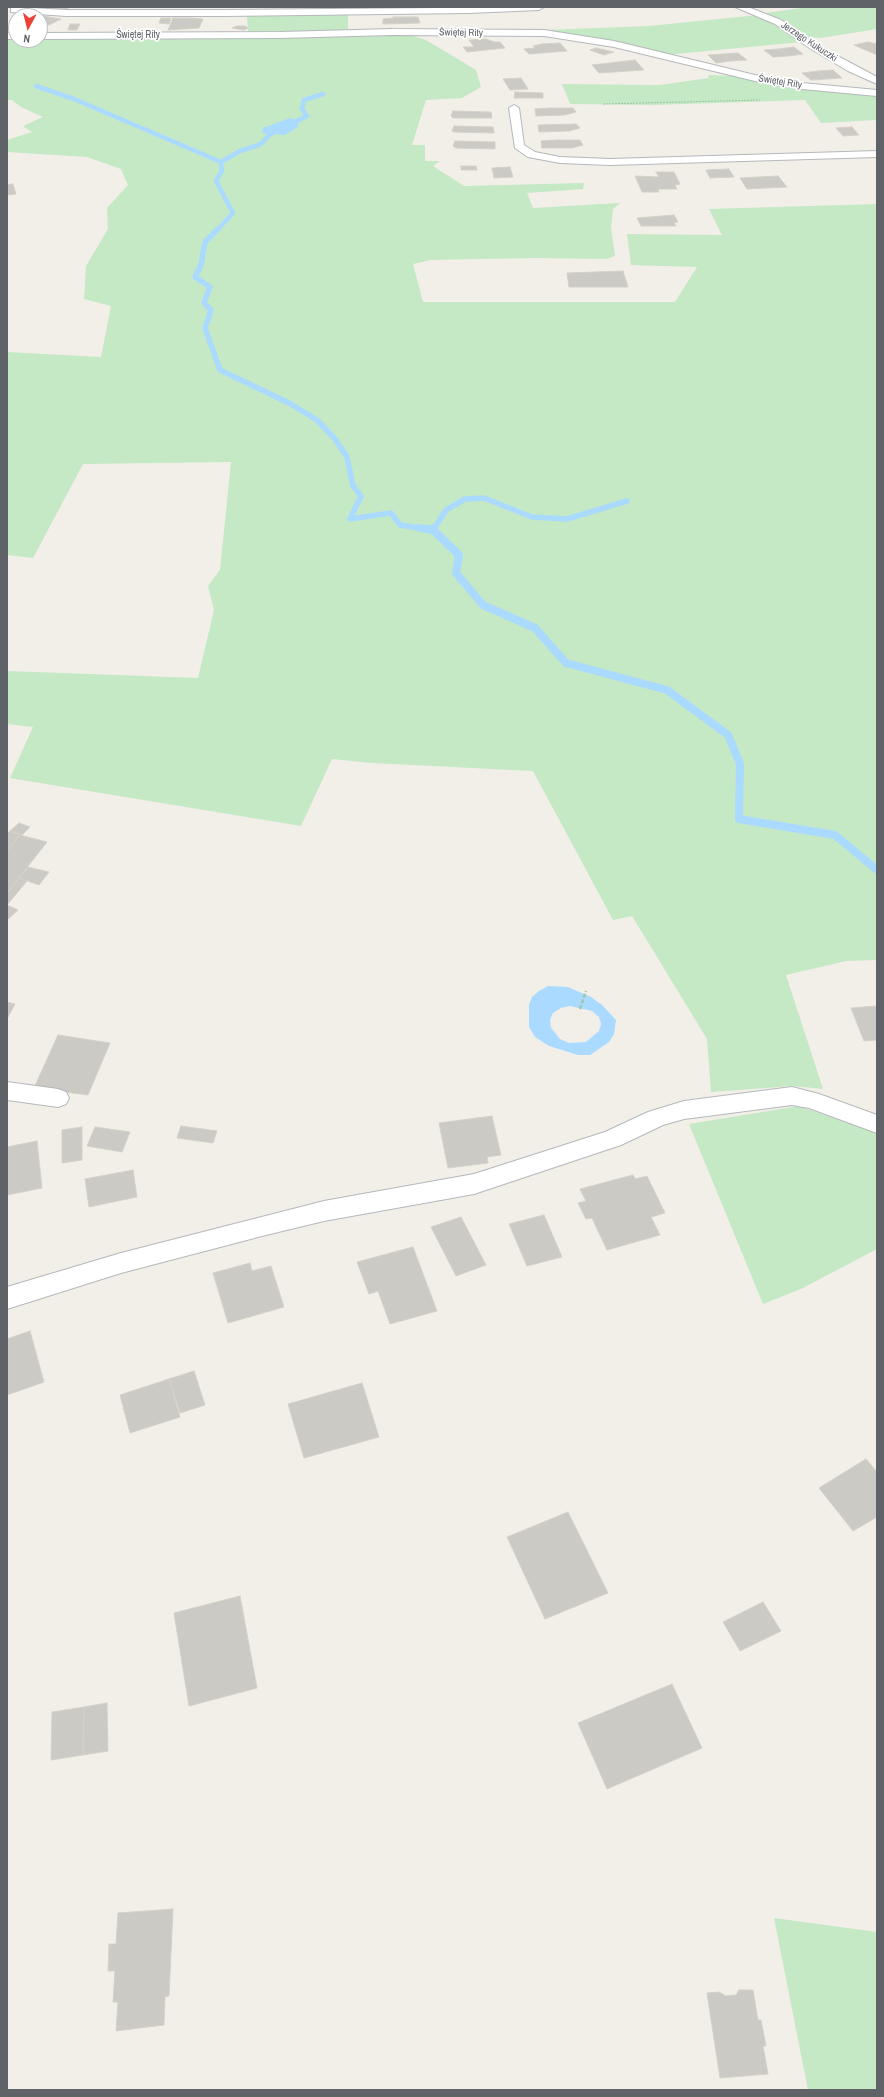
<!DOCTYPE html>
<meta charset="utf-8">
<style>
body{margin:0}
#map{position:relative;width:884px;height:2097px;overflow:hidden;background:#f1efe8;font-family:"Archivo Narrow",sans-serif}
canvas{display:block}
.frame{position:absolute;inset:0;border:8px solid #5f6368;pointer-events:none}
.north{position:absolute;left:8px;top:8px;width:40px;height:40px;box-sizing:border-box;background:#fff;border:1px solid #bfc1c3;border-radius:50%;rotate:187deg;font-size:11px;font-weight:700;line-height:16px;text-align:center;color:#5f6368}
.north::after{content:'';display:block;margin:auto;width:14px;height:18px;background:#ea4335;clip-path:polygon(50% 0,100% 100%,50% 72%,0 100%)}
</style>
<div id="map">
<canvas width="884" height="2097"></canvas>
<div class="frame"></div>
<div class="north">N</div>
</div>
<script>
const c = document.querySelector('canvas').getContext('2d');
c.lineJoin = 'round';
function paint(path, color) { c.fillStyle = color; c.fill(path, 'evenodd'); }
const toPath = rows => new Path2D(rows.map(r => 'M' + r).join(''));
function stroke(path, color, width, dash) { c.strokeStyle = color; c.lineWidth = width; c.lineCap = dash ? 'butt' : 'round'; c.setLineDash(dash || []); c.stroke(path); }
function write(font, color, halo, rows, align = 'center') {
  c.font = font + ' "Archivo Narrow",sans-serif'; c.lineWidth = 3.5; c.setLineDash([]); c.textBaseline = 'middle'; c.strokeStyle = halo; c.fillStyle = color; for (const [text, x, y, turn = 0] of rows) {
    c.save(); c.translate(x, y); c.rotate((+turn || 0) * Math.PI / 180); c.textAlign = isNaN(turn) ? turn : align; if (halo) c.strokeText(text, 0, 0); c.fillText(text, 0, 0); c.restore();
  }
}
const green = toPath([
 [809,7,877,7,877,29,820,38,806,37,788,25,765,13],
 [247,14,348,14,348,31,248,33],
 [759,15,802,42,664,55,584,36,544,30,649,26],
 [406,34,426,40,476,70,481,87,462,98,426,100,412,145,425,145,425,161,440,161,433,166,464,186,584,183,583,189,527,193,533,208,620,203,613,209,611,227,615,256,606,259,536,258,430,260,413,264,423,302,675,302,697,267,631,265,627,234,722,235,709,209,877,204,877,960,846,961,786,975,823,1089,793,1086,711,1092,707,1039,632,916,613,920,533,771,372,763,332,759,301,826,10,778,33,727,7,724,7,671,198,678,214,610,208,586,220,570,231,462,83,464,33,558,7,555,7,352,101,357,111,306,84,299,86,266,108,229,107,208,128,185,121,169,87,157,7,152,7,140,32,132,23,126,43,117,21,107,12,100,7,100,7,38,16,38,16,40,40,40,40,38,367,36],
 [708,75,734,76,829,91,877,95,877,120,821,123,805,100,654,105,570,104,562,84,660,85,709,78],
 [799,1106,877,1133,877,1249,801,1289,763,1304,689,1124],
 [774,1918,877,1932,877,2090,808,2090]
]);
const water = toPath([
 [290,118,298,120,298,127,285,135,262,133,263,128],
 [548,986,568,987,591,997,602,1005,616,1020,614,1034,609,1042,590,1055,578,1055,549,1046,535,1037,529,1027,529,1005,532,997,539,991],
 [570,1006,592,1011,599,1017,601,1024,599,1031,586,1042,569,1043,560,1039,551,1028,550,1020,553,1013,561,1008]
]);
const streamFar2 = toPath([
 [36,86,74,99,221,162],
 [217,230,233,213,216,181,222,171,221,162,240,151,261,144,269,135,307,116,302,109,304,100,323,94]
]);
const streamFar1 = toPath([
 [218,229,205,242,201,265,195,277,210,287,204,303,211,310,205,328,220,370,289,403,317,420,335,439,347,457,353,486,361,496,350,519,391,513,400,525,426,529],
 [434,529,446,510,465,499,484,498,532,517,567,519,627,501]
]);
const stream = toPath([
 [420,528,433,530,459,555,456,573,483,605,535,628,566,663,667,690,728,735,740,764,739,819,835,835,877,870],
 [433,530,434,528]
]);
const building = toPath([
 [49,7,69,7,68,9,50,9,51,7,49,7],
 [43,16,61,19,49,25,40,24,40,18,43,16],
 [393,17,418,17,420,23,383,24,383,19,394,18,393,17],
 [161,18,171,18,169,24,159,23,161,18],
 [173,18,192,18,203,19,199,28,168,30,173,18],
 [70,24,80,24,77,30,68,30,70,24],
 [237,26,245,26,248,28,244,30,232,28,237,26],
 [486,39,494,42,500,42,505,48,467,52,463,47,474,47,469,40,486,39],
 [868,42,877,44,877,55,854,45,868,42],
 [560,43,567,51,529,54,524,49,535,48,533,46,542,44,560,43],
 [794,47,803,54,788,56,779,49,794,47],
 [596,48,614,52,604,55,590,50,596,48],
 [779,49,788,56,773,57,764,50,779,49],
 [738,53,747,60,731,61,723,54,738,53],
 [723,54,731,61,716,63,708,55,723,54],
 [635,60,644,70,599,73,592,65,635,60],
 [833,70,842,78,827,79,818,71,833,70],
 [818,71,827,79,811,80,802,73,818,71],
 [521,78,528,89,510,90,503,79,521,78],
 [515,92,543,93,543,98,514,98,515,92],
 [550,108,573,108,576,112,565,115,536,116,535,109,550,108],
 [453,111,491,112,492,118,453,118,451,116,453,111],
 [576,124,580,128,569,131,539,132,538,125,576,124],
 [454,126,493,127,494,133,454,132,452,131,454,126],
 [852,127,859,135,843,136,836,128,852,127],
 [556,140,580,140,583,145,572,148,542,148,541,141,556,140],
 [455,141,495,142,495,149,456,148,453,146,455,141],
 [461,166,476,166,477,170,461,170,461,166],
 [510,167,513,177,494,178,492,168,510,167],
 [729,169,734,177,710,178,706,170,729,169],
 [656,172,674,172,680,184,675,185,677,189,658,189,659,192,642,192,635,176,659,177,656,172],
 [778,176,787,187,747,189,740,178,778,176],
 [13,184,16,194,7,195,7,185,13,184],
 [674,215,678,222,674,223,676,226,641,226,637,218,674,215],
 [623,271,628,287,569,287,567,273,623,271],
 [19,823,30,827,22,835,10,831,19,823],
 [10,831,20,835,7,851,7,834,10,831],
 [20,835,47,842,7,893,7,851,20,835],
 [28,867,49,872,39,885,19,878,28,867],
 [19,878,27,881,7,905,7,893,19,878],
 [7,905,18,910,7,920,7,905],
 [7,1002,15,1004,7,1019,7,1002],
 [877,1006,877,1040,864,1041,851,1008,877,1006],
 [58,1035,110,1043,88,1095,34,1088,58,1035],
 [492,1116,501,1155,487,1157,488,1163,448,1168,439,1123,492,1116],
 [181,1126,217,1131,213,1143,177,1138,181,1126],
 [82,1127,82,1160,62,1163,62,1130,82,1127],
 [95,1127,130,1132,122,1152,87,1146,95,1127],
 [37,1141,42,1188,7,1195,7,1147,37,1141],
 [133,1170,137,1197,89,1207,85,1179,133,1170],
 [633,1175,635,1179,647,1176,665,1213,651,1217,660,1235,607,1250,592,1218,586,1219,578,1203,586,1201,580,1189,633,1175],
 [544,1215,562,1257,527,1266,509,1224,544,1215],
 [461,1217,486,1265,456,1276,431,1227,461,1217],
 [413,1247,437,1311,390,1324,378,1291,369,1294,357,1262,413,1247],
 [250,1263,252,1271,271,1266,284,1307,228,1323,213,1273,250,1263],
 [30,1331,44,1382,7,1395,7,1339,30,1331],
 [194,1371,205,1405,180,1413,169,1379,194,1371],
 [169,1379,180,1417,130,1433,120,1395,169,1379],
 [362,1383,379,1437,304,1458,288,1404,362,1383],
 [866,1459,877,1472,877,1517,853,1531,819,1488,866,1459],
 [568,1512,608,1593,545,1619,507,1537,568,1512],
 [240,1596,257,1688,189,1706,174,1613,240,1596],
 [763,1602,781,1631,740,1651,723,1622,763,1602],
 [672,1684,702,1748,607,1789,578,1723,672,1684],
 [107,1703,108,1751,83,1755,84,1707,107,1703],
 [84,1707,83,1755,51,1760,52,1712,84,1707],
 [173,1909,169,1996,165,1997,164,2025,116,2031,118,2002,113,2002,115,1971,108,1971,109,1944,116,1944,118,1913,173,1909],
 [739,1990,753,1990,758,2020,761,2020,766,2046,763,2046,768,2074,720,2078,707,1993,719,1992,726,1996,736,1995,739,1990]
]);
const pathFar1 = toPath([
 [603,104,760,100]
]);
const path = toPath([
 [580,1009,586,991]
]);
const minor = toPath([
 [14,7,66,10,224,10,544,7,539,10,469,13,224,16,66,16,11,12,11,8,14,7],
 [735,7,748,7,781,20,817,45,877,77,877,84,848,71,811,49,775,24,735,7],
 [392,29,544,30,614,41,755,75,802,83,877,90,877,96,802,89,755,81,614,47,544,36,392,35,280,38,40,39,40,33,280,32,392,29],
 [7,33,16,33,16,39,7,39,7,33],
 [514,105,519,108,524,145,535,152,560,157,610,159,877,151,877,157,610,165,560,163,528,157,515,148,509,108,514,105],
 [7,1082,58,1089,66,1092,69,1098,66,1104,58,1107,7,1100,7,1082],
 [792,1087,819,1094,877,1115,877,1133,809,1108,792,1105,684,1119,663,1125,621,1145,474,1194,324,1221,266,1235,121,1273,7,1309,7,1287,121,1253,324,1201,474,1174,605,1132,648,1112,684,1101,792,1087]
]);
const farStreetnames = [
 ["Świętej Rity",461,33,1],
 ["Świętej Rity",138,35],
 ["Jerzego Kukuczki",809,42,33],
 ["Świętej Rity",780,82,9]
];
paint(green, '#c5e8c5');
paint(water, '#aadaff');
stroke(streamFar2, '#aadaff', 4.5);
stroke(streamFar1, '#aadaff', 5.5);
stroke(stream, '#aadaff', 8);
paint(building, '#cccac5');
stroke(building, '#d6d1c6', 1);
stroke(minor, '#b5b8bc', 2);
stroke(pathFar1, '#9cc7a9', 1, [2, 1]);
stroke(path, '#9cc7a9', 2.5, [4, 2]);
paint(minor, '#fff');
write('10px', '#5f6368', '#fff', farStreetnames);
</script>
